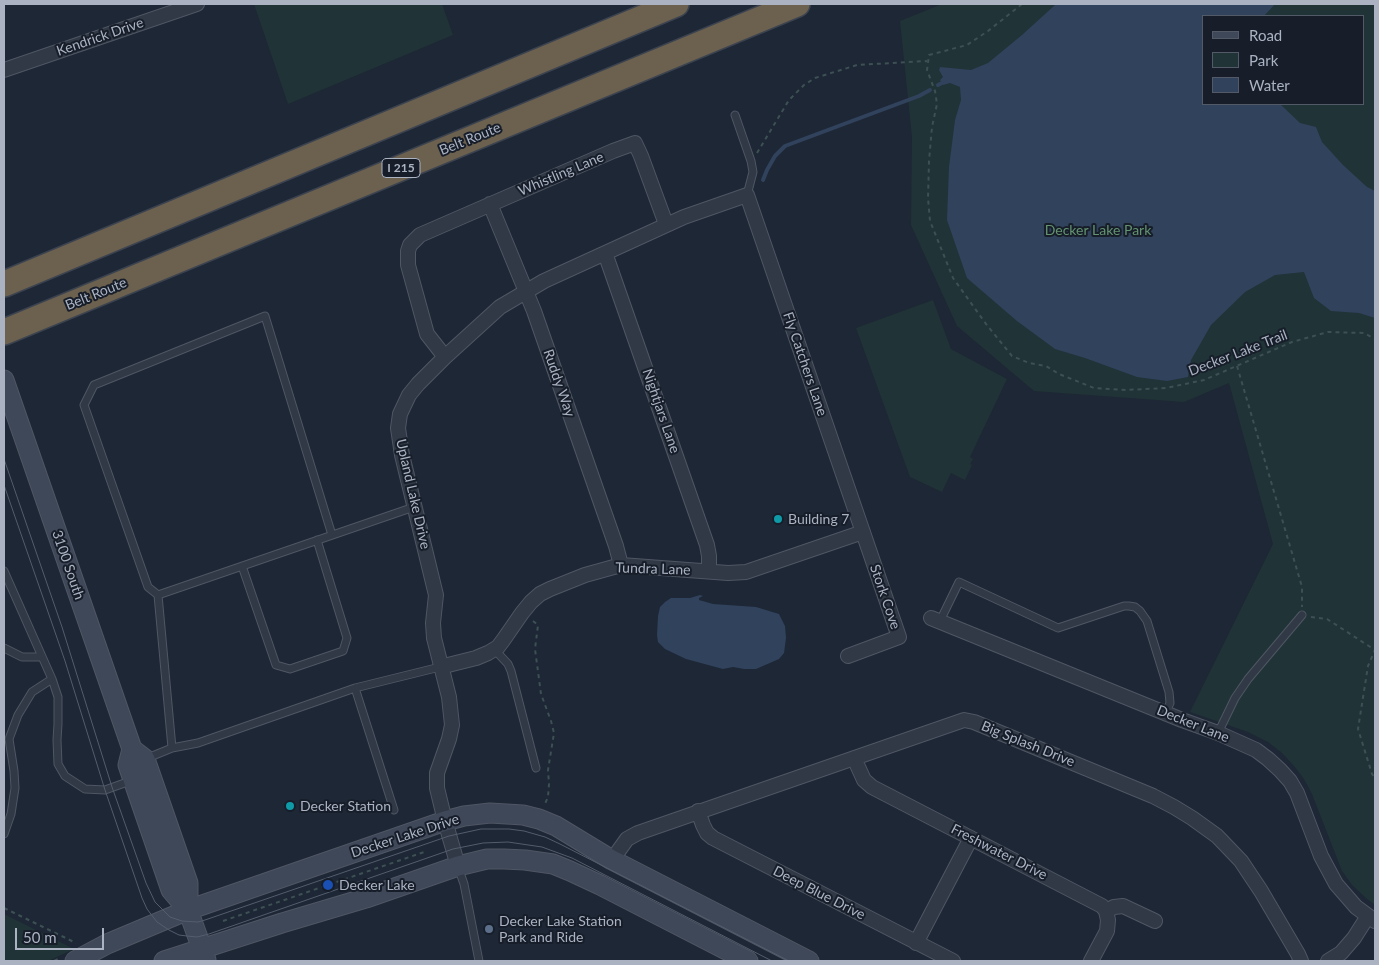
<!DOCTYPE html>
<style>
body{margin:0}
#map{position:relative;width:1379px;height:965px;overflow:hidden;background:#1e2735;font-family:Lato,sans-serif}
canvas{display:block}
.frame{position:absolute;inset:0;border:5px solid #abb3c3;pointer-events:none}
.legend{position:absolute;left:1202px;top:15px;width:162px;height:90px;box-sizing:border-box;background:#171e2a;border:1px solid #525a67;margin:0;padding:6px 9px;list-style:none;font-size:15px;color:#abb3c3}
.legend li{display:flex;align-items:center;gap:10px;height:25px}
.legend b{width:25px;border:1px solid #525a67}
.scale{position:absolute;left:15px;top:928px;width:89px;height:22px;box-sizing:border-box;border:2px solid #abb3c3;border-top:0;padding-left:6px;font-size:15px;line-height:18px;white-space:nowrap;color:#abb3c3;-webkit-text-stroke:4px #171e2a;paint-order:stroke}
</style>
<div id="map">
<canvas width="1379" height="965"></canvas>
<div class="frame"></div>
<ul class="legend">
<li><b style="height:6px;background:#3f4859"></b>Road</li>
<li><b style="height:14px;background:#203336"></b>Park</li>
<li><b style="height:14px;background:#31425d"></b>Water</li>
</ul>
<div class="scale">50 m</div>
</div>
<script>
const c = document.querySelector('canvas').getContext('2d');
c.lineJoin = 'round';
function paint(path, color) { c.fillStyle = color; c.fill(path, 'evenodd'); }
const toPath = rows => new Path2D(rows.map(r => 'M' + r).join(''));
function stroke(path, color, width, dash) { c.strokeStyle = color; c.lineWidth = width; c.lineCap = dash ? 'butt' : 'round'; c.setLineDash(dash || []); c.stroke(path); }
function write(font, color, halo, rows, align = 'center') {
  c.font = font + ' Lato,sans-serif'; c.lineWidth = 4; c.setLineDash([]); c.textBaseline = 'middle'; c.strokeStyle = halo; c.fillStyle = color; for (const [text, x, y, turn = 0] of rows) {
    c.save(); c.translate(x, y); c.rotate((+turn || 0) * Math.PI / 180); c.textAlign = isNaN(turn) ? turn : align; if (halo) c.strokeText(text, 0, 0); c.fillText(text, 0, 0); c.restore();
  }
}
const green = toPath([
 [254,4,442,4,453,35,288,104],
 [942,4,1375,4,1375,905,1367,899,1352,885,1342,871,1312,794,1304,779,1294,766,1282,753,1268,742,1248,732,1190,712,1273,544,1229,383,1184,402,1034,391,957,326,911,225,912,137,900,21],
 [1203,16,1363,16,1363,104,1203,104],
 [933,300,951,349,1007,379,970,457,973,459,970,464,972,465,965,480,951,473,942,492,910,477,856,328],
 [4,914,74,949,48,961,4,961]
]);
const water = toPath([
 [1059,4,1275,4,1264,16,1203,16,1203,104,1280,104,1300,123,1316,127,1322,142,1343,165,1367,187,1375,191,1375,318,1359,313,1331,311,1314,298,1304,272,1275,275,1245,292,1211,325,1191,360,1188,377,1167,381,1137,377,1085,358,1055,349,1017,321,967,278,947,220,949,167,955,120,961,100,960,87,950,83,943,85,940,80,943,77,939,70,940,67,971,70,988,63,1022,35,1055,5],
 [700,595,703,596,699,598,699,600,713,604,756,607,779,614,785,626,786,638,784,653,779,659,756,669,744,669,733,667,723,669,686,659,665,649,658,642,657,635,658,616,660,607,665,602,671,598,690,598]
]);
const stream = toPath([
 [938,85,942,83],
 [763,180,767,170,775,156,785,146,919,96,930,90]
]);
const path = toPath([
 [1022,4,988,31,967,45,929,55,927,70,935,91,937,104,932,127,929,161,928,198,930,221,953,278,986,324,1012,356,1029,363,1046,366,1059,374,1094,388,1126,390,1166,388,1204,380,1292,342,1328,332,1364,333,1375,339],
 [757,153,789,100,804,85,815,78,857,65,927,61],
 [1237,366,1302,587,1302,607],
 [1311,617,1327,619,1375,650,1368,666,1358,729,1372,774,1375,778],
 [533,621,538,625,535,649,541,694,551,721,554,733,548,770,549,784,548,797,544,806],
 [4,908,76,943],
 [223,921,427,851],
 [54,961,60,958]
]);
const lane = toPath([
 [735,115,751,161,753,172,747,195],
 [242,566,276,665,290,669,343,651,347,638,317,540],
 [4,571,52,679,58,697,58,724,57,740,58,764,65,776,85,789,105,790,133,780],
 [158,595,148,587,84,405,94,385,265,316,332,535],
 [940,621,959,582,1058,628,1124,606,1129,606,1135,607,1140,611,1147,621,1169,692,1170,703,1166,712],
 [4,648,22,657,42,657],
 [494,649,508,664,511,671,536,768],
 [355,688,394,810],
 [1218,733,1235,698,1248,679,1302,615],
 [172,748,158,595,414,507],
 [145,759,172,748,198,743,355,688,440,667],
 [4,834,11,814,15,788,14,771,9,739,18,715,32,692,52,679],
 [458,867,464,884,479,961]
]);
const street = toPath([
 [4,70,197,4],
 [490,204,534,311,616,546,621,565],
 [605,253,707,545,709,556,709,571],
 [445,357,427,334,408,265,408,251,410,245,420,235,613,151,635,143,641,156,666,224],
 [931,618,1182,720,1218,733,1256,750,1268,759,1280,770,1290,781,1297,793,1321,856,1336,884,1356,907,1375,921],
 [440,667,476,658,488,653,498,647,504,639,522,613,531,602,540,594,550,589,585,575,621,565,728,573,746,572,863,532],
 [854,758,864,780,872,787,1102,906,1106,911,1108,920,1107,931,1091,961],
 [698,811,703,825,707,833,713,838,953,961],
 [612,860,627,839,638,833,964,720,974,722,1153,796,1174,807,1192,818,1217,836,1241,861,1261,891,1298,954,1301,961],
 [458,866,445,821,437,788,437,773,449,739,452,725,449,697,434,638,433,623,436,595,402,455,398,428,400,414,409,395,418,384,445,357,500,307,544,281,684,217,747,195,899,637,848,656],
 [1106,911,1114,907,1123,906,1155,921],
 [916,943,971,838],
 [1328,961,1341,953,1354,938,1368,916]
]);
const secondary = toPath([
 [4,380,132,749,128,765,171,890,188,910,206,960],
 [132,749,145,759,188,883,188,910],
 [75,961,107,944,188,910,445,821,464,816,490,813,523,815,539,819,556,826,612,860,809,961],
 [164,961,282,923,366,898,458,866,487,859,504,859,525,860,553,864,570,871,600,885,748,961]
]);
const highway = toPath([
 [4,284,676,4],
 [4,332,797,4]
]);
const tram = toPath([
 [4,459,62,627,112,787,146,883,155,902,170,917,182,921,198,922,205,920,449,836,481,829,509,829,524,831,545,837,560,844,789,961],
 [4,485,65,661,105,790,142,898,147,909,157,922,169,930,179,935,187,936,197,937,209,934,453,849,483,843,508,842,542,847,572,858,772,961]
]);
const markers = [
 [778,519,5,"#0f9aa8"],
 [290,806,5,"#0f9aa8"],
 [328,885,6,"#1a4fb4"],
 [489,929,5,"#5c6f8a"]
];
const shields = [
 [401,168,38]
];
const shieldNames = [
 ["I 215",401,168]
];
const streetNames = [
 ["Kendrick Drive",100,37,-19],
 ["Belt Route",470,139,-22],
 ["Whistling Lane",561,174,-23],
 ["Belt Route",96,294,-22],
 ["Decker Lake Trail",1238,353,-21],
 ["Fly Catchers Lane",805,364,71],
 ["Ruddy Way",559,383,71],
 ["Nightjars Lane",661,411,71],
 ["Upland Lake Drive",413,494,77],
 ["3100 South",68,565,71],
 ["Tundra Lane",653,569,2],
 ["Stork Cove",885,597,71],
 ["Decker Lane",1193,724,22],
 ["Big Splash Drive",1028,744,22],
 ["Decker Lake Drive",405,836,-18],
 ["Freshwater Drive",999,852,27],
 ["Deep Blue Drive",819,893,27]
];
const parkNames = [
 ["Decker Lake Park",1098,230]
];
const poiNames = [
 ["Building 7",788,519],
 ["Decker Station",300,806],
 ["Decker Lake",339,885],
 ["Decker Lake Station",499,921],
 ["Park and Ride",499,937]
];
paint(green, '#203336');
paint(water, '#31425d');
stroke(stream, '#31425d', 4);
stroke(lane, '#4f5664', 9);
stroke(street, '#4f5664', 16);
stroke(secondary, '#4f5664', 21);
stroke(highway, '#3c4350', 28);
stroke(path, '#3d5054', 2, [4, 4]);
stroke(lane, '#313946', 7);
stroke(street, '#313946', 14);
stroke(secondary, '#3f4859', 19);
stroke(highway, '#6c614e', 25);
stroke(tram, '#535d6d', 1);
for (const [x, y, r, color] of markers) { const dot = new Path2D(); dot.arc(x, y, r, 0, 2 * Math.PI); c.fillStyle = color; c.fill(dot); stroke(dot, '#171e2a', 2); }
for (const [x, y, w] of shields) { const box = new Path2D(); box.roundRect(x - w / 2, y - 9.5, w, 19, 4); c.fillStyle = '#171e2a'; c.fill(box); stroke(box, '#abb3c3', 1); }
write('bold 12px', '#abb3c3', null, shieldNames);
write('14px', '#abb3c3', '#171e2a', streetNames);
write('14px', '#639370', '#171e2a', parkNames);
write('14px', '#abb3c3', '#171e2a', poiNames, 'left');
</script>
